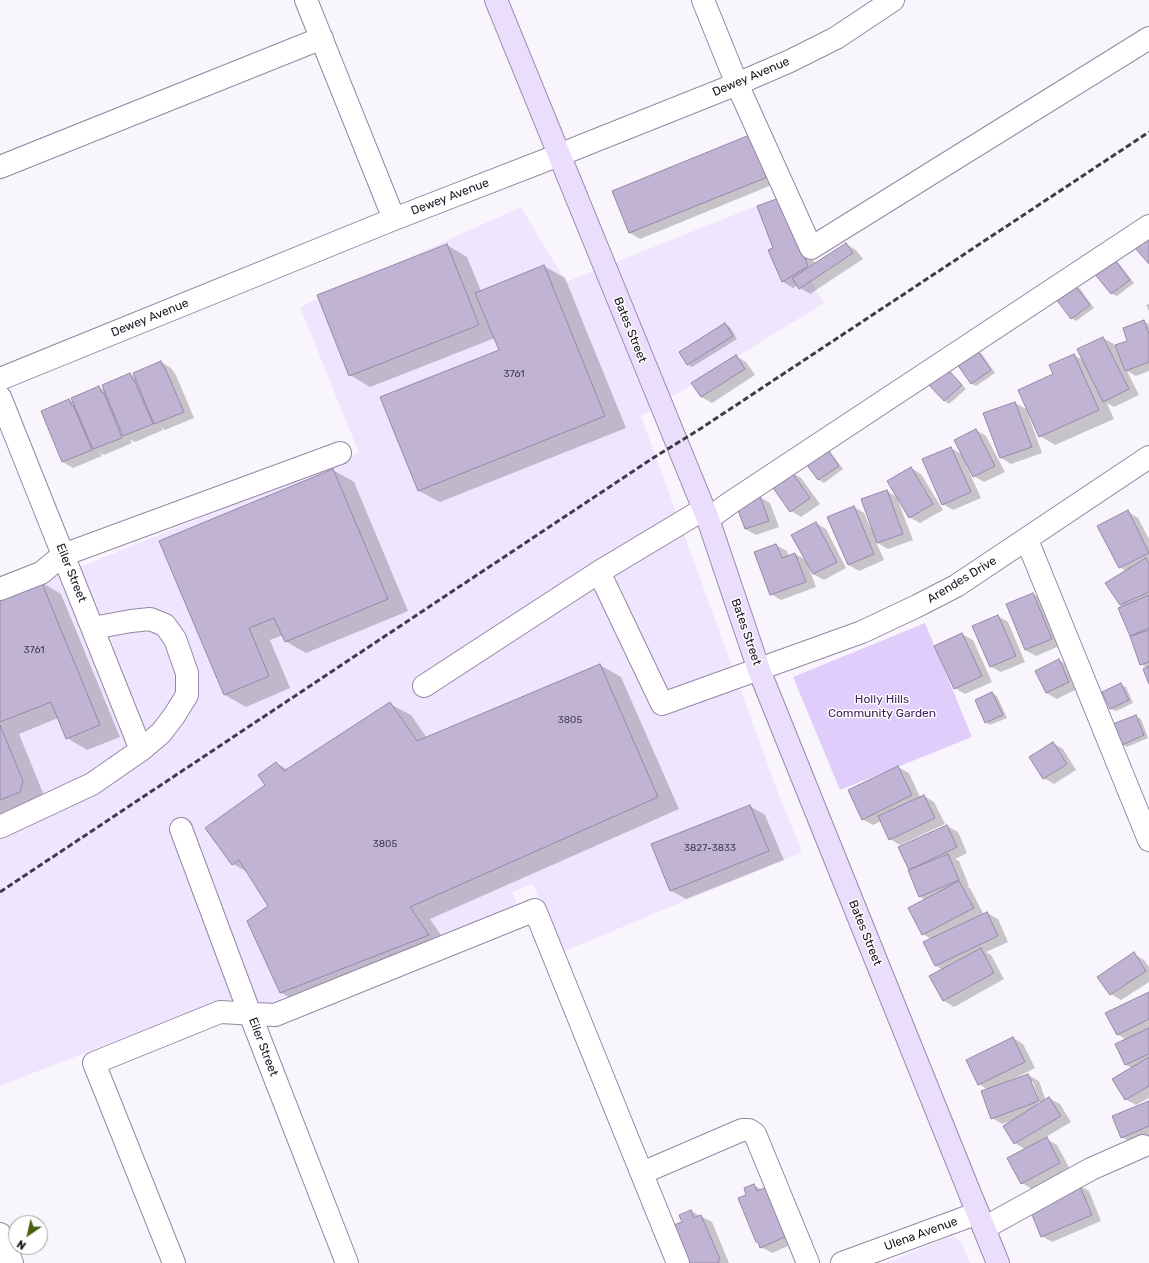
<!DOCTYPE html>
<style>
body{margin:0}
#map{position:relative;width:1149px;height:1263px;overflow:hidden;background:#f8f5fc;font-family:Rubik,sans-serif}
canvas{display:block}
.north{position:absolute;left:8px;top:1215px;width:40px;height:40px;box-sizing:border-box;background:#fff;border:1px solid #a3a1a6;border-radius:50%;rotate:214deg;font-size:11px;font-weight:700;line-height:16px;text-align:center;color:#1a1521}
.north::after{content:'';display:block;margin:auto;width:14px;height:18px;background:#49610d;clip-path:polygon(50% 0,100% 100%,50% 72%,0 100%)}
</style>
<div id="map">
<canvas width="1149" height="1263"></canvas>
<div class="north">N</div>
</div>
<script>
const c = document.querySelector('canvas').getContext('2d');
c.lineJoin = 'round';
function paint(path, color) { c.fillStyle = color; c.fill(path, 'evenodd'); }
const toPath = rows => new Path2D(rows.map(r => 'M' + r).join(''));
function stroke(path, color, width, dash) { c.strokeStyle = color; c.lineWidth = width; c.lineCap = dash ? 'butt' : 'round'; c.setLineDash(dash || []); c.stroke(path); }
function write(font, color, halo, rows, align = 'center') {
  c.font = font + ' Rubik,sans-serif'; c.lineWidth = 3; c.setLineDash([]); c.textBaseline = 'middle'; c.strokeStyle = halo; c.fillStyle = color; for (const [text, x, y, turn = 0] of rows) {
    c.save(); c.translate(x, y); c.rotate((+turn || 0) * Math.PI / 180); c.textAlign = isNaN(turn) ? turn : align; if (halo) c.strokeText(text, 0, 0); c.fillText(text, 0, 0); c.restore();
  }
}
const built = toPath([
 [764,203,824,303,641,416,777,790,802,852,560,953,533,884,512,892,518,906,265,1005,222,999,0,1086,0,600,359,453,300,307,521,207,566,282],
 [955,1237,961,1242,970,1263,886,1263,946,1238]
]);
const green = toPath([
 [925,623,972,737,840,790,793,677]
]);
const shadow = toPath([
 [752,135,779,182,640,239,630,233,613,192],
 [793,204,815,264,846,244,856,250,863,259,810,294,800,288,798,285,793,288,783,282,769,250,774,248],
 [447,245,467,257,481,291,544,266,565,278,626,428,440,502,419,491,382,398,500,351,495,338,370,387,350,375],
 [1113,260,1118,262,1134,283,1117,296,1112,294,1096,274],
 [1075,286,1080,289,1094,308,1076,321,1072,318],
 [1149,304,1149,311,1146,305],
 [1143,321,1149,324,1149,371,1136,376,1127,371,1139,395,1114,407,1107,403,1114,419,1055,445,1040,436,1055,375,1074,355,1083,360,1103,338,1114,344,1115,346,1129,341],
 [725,324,730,327,737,339,692,367,687,364],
 [977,351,982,354,995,373,976,386,971,383],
 [736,356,746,362,755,375,712,403,701,397],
 [161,362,171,368,176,375,194,418,165,430,161,427,163,430,135,442,130,439,132,443,104,455,100,453,102,456,73,468,63,462,42,411,69,400,75,403,99,387,106,391,130,374,136,378],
 [946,369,951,372,966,389,949,404,945,401,929,384],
 [1015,403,1026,409,1042,453,1011,464,1001,458,985,414],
 [976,430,986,436,1005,472,984,482,974,476,968,464,966,465,981,498,953,510,943,504,951,448,963,455],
 [825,448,830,451,843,469,824,483,819,480,806,461],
 [911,468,921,474,943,510,920,523,909,517,899,500,898,501,913,540,888,549,876,542,884,560,859,571,849,565,829,517,854,507,864,513,870,527,872,526,887,491,898,498],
 [333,470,354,482,408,611,306,653,285,641,283,635,270,640,290,688,246,707,225,695,161,542],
 [791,472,801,478,820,504,801,517,791,511],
 [760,497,770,503,779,527,756,535,745,529],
 [1128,512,1138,518,1149,539,1149,682,1147,668,1141,664,1130,635,1124,607,1120,605,1126,571,1120,567],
 [816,523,826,529,846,568,824,580,813,574,810,567,809,568,816,587,781,600,771,594,776,545,787,551,789,556,795,554,806,560],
 [41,582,61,594,120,737,87,750,67,738,58,718,19,734,43,793,40,803,0,820,0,599],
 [1033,594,1043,600,1062,645,1036,656,1025,650],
 [998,616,1008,622,1025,662,1001,672,990,666],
 [962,634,973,640,992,682,965,694,955,688],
 [1059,660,1069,666,1079,688,1057,699,1046,693],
 [600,665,621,677,679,809,430,919,449,947,301,1004,280,992,270,906,249,873,233,864,276,763,288,770,390,704,411,715,427,738],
 [1121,685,1126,687,1133,703,1116,711,1111,709,1103,693],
 [992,693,997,696,1007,718,990,725,986,722],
 [1136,716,1141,719,1148,738,1127,747,1122,744],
 [1053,743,1063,749,1076,770,1054,784,1044,778],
 [898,767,909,773,920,797,924,796,934,802,945,824,900,845,890,839,881,821,873,825,862,819],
 [750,806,765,815,784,860,686,899,670,890],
 [947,826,958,832,967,853,955,859,959,861,969,886,967,887,970,888,984,915,987,913,998,919,1008,942,986,952,991,955,1004,979,954,1007,944,1001,930,976,943,970,935,965,931,939,923,934,926,900,920,897,900,848],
 [1134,954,1144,960,1149,967,1149,982,1121,1000,1111,994],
 [1149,993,1149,1098,1136,1105,1125,1099,1132,1068,1126,1065,1116,1045,1127,1040,1117,1034],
 [1013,1038,1023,1044,1035,1068,1011,1080,1011,1081,1028,1075,1039,1081,1046,1101,1049,1098,1060,1104,1071,1122,1041,1140,1042,1141,1047,1139,1057,1145,1070,1169,1032,1189,1022,1183,1026,1150,1015,1143,1004,1126,1013,1120,1002,1124,992,1118,988,1090,979,1084],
 [1030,1082,1033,1082,1041,1106,1039,1107],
 [1149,1102,1149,1136,1132,1143,1122,1137],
 [754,1185,762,1190,795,1243,772,1253,761,1247,760,1244,757,1242,748,1196],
 [1078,1185,1089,1191,1101,1221,1052,1242,1042,1236],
 [691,1211,712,1222,729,1263,688,1263,683,1223]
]);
const building = toPath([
 [752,134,770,176,629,233,612,191,752,134],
 [782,197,808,266,782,282,768,250,773,248,757,206,782,197],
 [1149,236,1149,264,1135,248,1149,236],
 [846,243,853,253,799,289,792,278,846,243],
 [447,244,479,325,349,376,317,295,447,244],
 [1113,258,1130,280,1111,294,1094,273,1113,258],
 [544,265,605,416,418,491,380,397,499,350,475,293,544,265],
 [1075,285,1090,305,1071,319,1056,299,1075,285],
 [1144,320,1149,334,1149,362,1125,371,1115,345,1127,341,1123,328,1144,320],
 [725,323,733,336,687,365,679,352,725,323],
 [1103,337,1129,389,1103,402,1077,349,1103,337],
 [977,350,991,370,971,384,957,364,977,350],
 [1074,354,1099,410,1039,437,1018,390,1053,374,1049,365,1074,354],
 [736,355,745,369,701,397,691,383,736,355],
 [161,361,164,368,165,368,184,412,154,424,133,373,161,361],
 [946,368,962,385,944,401,928,384,946,368],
 [130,373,133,380,134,380,153,424,123,436,102,385,130,373],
 [99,386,102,393,104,393,122,438,93,449,71,398,99,386],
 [69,399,72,406,73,405,92,450,62,462,41,411,69,399],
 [1015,402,1032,447,1000,458,983,413,1015,402],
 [976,429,995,466,973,477,954,440,976,429],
 [825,447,839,466,818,480,804,461,825,447],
 [951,447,971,492,942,505,922,459,951,447],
 [911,467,933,504,909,518,887,481,911,467],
 [333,469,388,599,285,642,274,618,249,628,269,676,224,695,159,541,333,469],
 [791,471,810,498,790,512,771,485,791,471],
 [887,490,903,534,877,543,861,499,887,490],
 [760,496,769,521,745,529,736,505,760,496],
 [854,506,874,554,848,565,827,517,854,506],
 [1128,510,1149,553,1119,568,1097,526,1128,510],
 [816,522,837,562,813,574,791,535,816,522],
 [776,544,782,558,795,553,806,582,770,595,754,552,776,544],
 [1146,558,1149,564,1149,592,1120,605,1105,583,1146,558],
 [41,581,100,725,66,739,51,702,0,722,0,598,41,581],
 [1033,593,1052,639,1025,650,1006,604,1033,593],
 [1149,595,1149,628,1130,636,1118,608,1149,595],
 [998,615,1016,656,990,667,972,626,998,615],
 [1149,630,1149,662,1140,665,1130,636,1149,630],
 [962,633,982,676,954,689,934,646,962,633],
 [1059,659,1069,682,1046,693,1035,671,1059,659],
 [600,664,658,797,410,907,429,935,280,993,247,921,268,906,239,860,232,865,205,828,265,785,258,775,276,762,284,771,390,702,417,741,600,664],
 [1149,666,1149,684,1143,669,1149,666],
 [1121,683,1129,700,1110,709,1102,692,1121,683],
 [992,692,1003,715,985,723,975,700,992,692],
 [1136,715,1144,735,1122,745,1113,724,1136,715],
 [0,725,23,781,20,792,0,800,0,725],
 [1053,742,1067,764,1043,779,1029,757,1053,742],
 [898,766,912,795,862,820,848,790,898,766],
 [924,795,935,818,889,840,878,816,924,795],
 [750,805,769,851,670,891,651,844,750,805],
 [947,825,957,847,909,870,898,847,947,825],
 [948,854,959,880,919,897,908,870,948,854],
 [959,881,974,908,922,935,908,908,959,881],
 [987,912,998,936,935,966,923,942,987,912],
 [981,948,994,973,943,1001,929,976,981,948],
 [1134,952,1146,971,1110,995,1097,977,1134,952],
 [1149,992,1149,1019,1117,1035,1105,1013,1149,992],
 [1149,1028,1149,1054,1125,1065,1115,1044,1149,1028],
 [1013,1037,1025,1062,978,1085,966,1060,1013,1037],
 [1149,1057,1149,1086,1125,1100,1112,1079,1149,1057],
 [1028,1074,1039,1101,991,1119,981,1091,1028,1074],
 [1049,1097,1061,1116,1014,1144,1003,1126,1049,1097],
 [1149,1101,1149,1126,1121,1138,1112,1116,1149,1101],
 [1047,1137,1060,1163,1021,1184,1007,1158,1047,1137],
 [754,1184,757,1191,767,1187,786,1231,783,1232,785,1237,760,1248,758,1242,756,1242,738,1198,746,1195,744,1188,754,1184],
 [1079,1184,1092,1215,1041,1237,1028,1205,1079,1184],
 [691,1210,694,1218,701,1215,720,1259,718,1260,719,1263,687,1263,671,1226,682,1222,679,1215,691,1210]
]);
const minor = toPath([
 [306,0,394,219],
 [703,0,737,84,811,248,1149,38],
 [0,167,322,38],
 [0,379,394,219,559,155,737,84,790,61,836,38,893,0],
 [0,397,141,750],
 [708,519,730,503,1149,226],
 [1027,540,1149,840],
 [599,572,662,704,862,632,917,606,956,586,1149,457],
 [0,589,41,573,63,555,340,453],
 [424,686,599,572,704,509],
 [0,827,92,784,141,750,161,733,174,716,187,695,187,673,175,639,165,625,150,619,131,621,93,628],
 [181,829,250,1014,347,1263],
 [642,1173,742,1130,749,1130,755,1134,808,1263],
 [984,1228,1091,1169,1143,1146],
 [0,1234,12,1263],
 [174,1263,94,1063,220,1012,275,1015,535,910,678,1263],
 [842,1263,978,1213]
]);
const major = toPath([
 [496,0,708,519,759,670,998,1263]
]);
const rail = toPath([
 [0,892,653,458,700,429,1149,132]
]);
const numberNames = [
 ["3761",514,374],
 ["3761",34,650],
 ["3805",570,720],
 ["3805",385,844],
 ["3827-3833",710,848]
];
const streetNames = [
 ["Dewey Avenue",751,77,-23],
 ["Dewey Avenue",450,197,-21],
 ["Dewey Avenue",150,318,-22],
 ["Bates Street",630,330,68],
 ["Eiler Street",71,573,68],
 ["Arendes Drive",962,580,-31],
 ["Bates Street",746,632,71],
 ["Bates Street",865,933,68],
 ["Eiler Street",263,1047,69],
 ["Ulena Avenue",921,1234,-20]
];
const parkNames = [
 ["Holly Hills",882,700],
 ["Community Garden",882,714]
];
paint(built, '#f0e5fe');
paint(green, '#e1cdfc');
paint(shadow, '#0003');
paint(building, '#c1b3d3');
stroke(building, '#9688a7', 1);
stroke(minor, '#9487a5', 24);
stroke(major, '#9989ae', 24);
stroke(minor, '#fff', 22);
stroke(major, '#ebdefc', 22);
stroke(rail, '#403c47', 3, [6, 3]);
write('10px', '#443c4e', null, numberNames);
write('12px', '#1a1521', '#fff', streetNames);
write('12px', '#432361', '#fff', parkNames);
</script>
